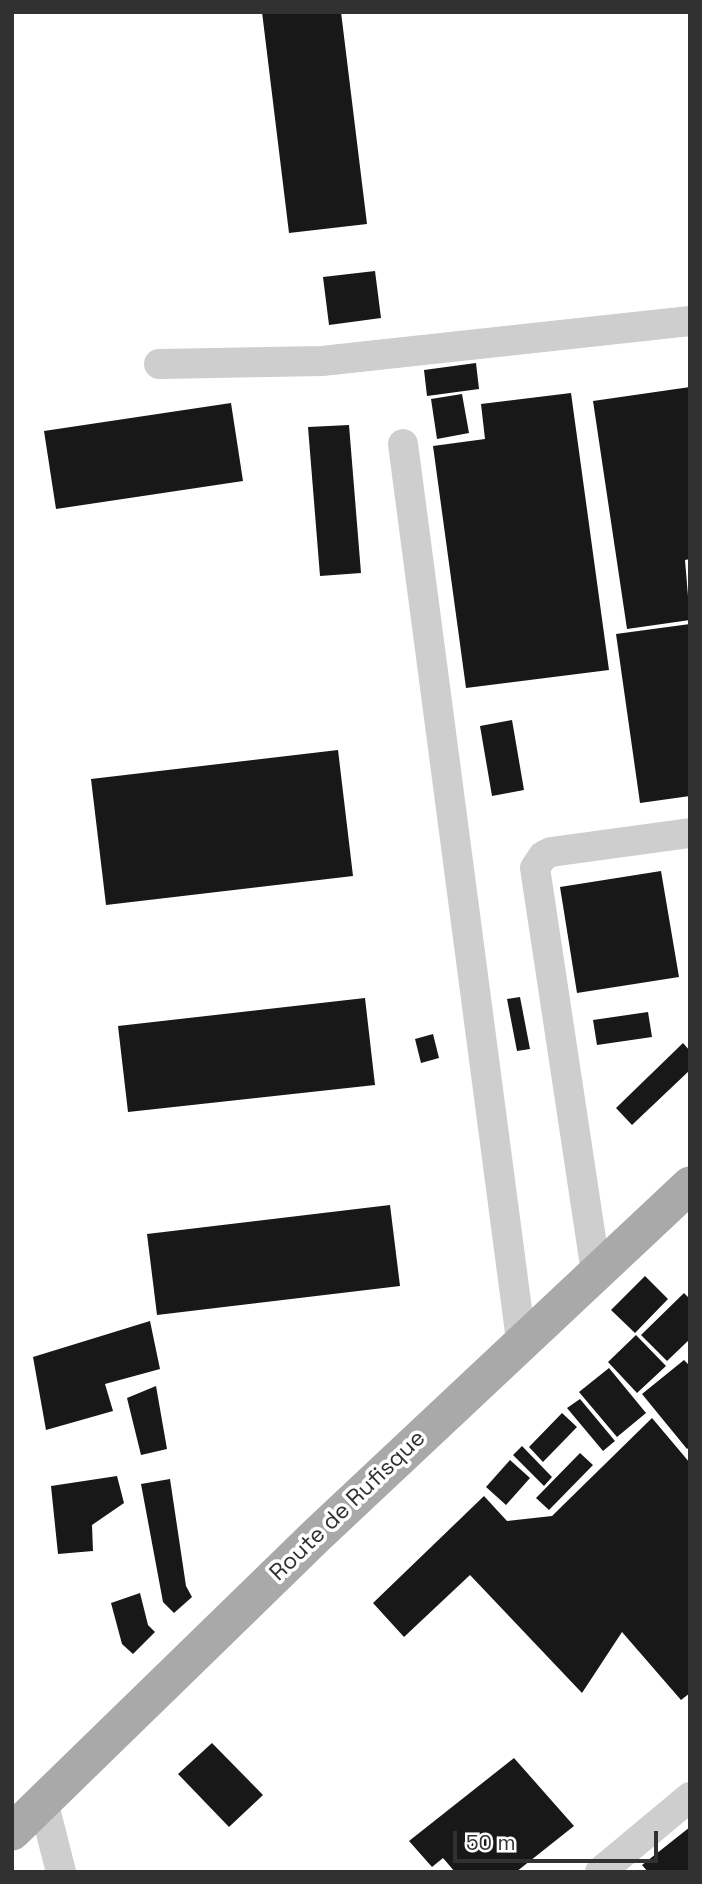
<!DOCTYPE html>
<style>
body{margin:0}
#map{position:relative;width:702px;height:1884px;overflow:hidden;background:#fff;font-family:"Space Grotesk",sans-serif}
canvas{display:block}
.frame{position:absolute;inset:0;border:14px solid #313131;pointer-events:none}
.scale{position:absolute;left:453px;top:1831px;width:205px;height:32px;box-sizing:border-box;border:4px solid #313131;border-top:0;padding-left:9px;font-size:21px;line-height:24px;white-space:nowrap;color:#313131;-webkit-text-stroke:5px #fff;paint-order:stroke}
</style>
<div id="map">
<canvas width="702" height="1884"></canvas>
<div class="frame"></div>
<div class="scale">50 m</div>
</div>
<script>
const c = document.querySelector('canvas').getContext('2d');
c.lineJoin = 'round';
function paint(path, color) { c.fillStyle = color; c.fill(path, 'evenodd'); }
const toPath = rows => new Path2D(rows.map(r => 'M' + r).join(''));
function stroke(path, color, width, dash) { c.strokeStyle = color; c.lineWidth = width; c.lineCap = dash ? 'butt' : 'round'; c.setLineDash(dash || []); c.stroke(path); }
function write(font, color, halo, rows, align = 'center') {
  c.font = font + ' "Space Grotesk",sans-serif'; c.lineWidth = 7; c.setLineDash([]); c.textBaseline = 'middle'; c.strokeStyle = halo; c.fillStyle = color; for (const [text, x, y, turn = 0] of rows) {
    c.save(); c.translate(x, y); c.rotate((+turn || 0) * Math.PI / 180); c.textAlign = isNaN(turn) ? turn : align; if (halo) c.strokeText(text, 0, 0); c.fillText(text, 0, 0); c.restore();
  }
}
const building = toPath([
 [262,12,341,12,367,224,289,233],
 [375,271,381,318,329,325,323,277],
 [476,363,479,389,427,396,424,370],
 [690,387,690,559,685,560,690,620,627,629,593,401],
 [571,393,609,670,466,688,433,446,485,439,481,404],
 [462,394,469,433,437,439,431,399],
 [231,403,243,481,56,509,44,431],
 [349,425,361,573,320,576,308,427],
 [690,624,690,796,640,803,616,634],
 [512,720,524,790,492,796,480,726],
 [338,750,353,876,106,905,91,779],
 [661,871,679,977,577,993,560,887],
 [520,997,530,1049,517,1051,507,999],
 [365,998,375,1085,128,1112,118,1026],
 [648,1012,652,1037,597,1045,593,1020],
 [433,1034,439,1058,421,1063,415,1039],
 [683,1043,690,1051,690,1070,632,1125,616,1108],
 [390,1205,400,1286,157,1315,147,1234],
 [645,1276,668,1299,635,1333,611,1310],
 [684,1293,690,1299,690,1339,667,1361,641,1335],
 [150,1321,160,1369,105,1384,113,1411,46,1430,33,1357],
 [636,1335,666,1366,637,1393,608,1362],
 [684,1360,690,1366,690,1447,687,1449,642,1394],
 [609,1368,646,1413,617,1437,579,1392],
 [156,1386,167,1449,141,1455,127,1398],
 [580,1399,615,1441,603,1451,567,1408],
 [562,1413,577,1427,543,1462,529,1447],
 [652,1418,690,1463,690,1693,681,1700,622,1632,582,1693,470,1575,404,1637,373,1603,484,1496,507,1521,552,1516],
 [522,1446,552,1477,544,1486,513,1455],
 [580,1453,593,1465,549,1510,536,1498],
 [510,1460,530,1478,506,1505,486,1487],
 [117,1476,124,1503,92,1525,93,1551,58,1554,51,1486],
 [170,1479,186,1586,192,1597,174,1613,163,1602,141,1484],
 [140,1593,148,1625,155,1632,133,1654,122,1644,111,1603],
 [212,1743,263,1795,229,1827,178,1774],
 [514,1758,574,1826,516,1872,455,1872,443,1858,432,1867,409,1841],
 [690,1827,690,1872,648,1872,642,1865]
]);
const minor = toPath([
 [159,364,322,361,690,321],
 [403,444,521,1340],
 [596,1272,535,868,543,856,551,852,690,833],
 [43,1801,61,1872],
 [600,1872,690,1797]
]);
const major = toPath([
 [12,1832,317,1535,690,1185]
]);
const streetNames = [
 ["Route de Rufisque",348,1506,-44]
];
paint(building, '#181818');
stroke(minor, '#cecece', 30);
stroke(major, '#a9a9a9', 37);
write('23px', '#313131', '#fff', streetNames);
</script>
